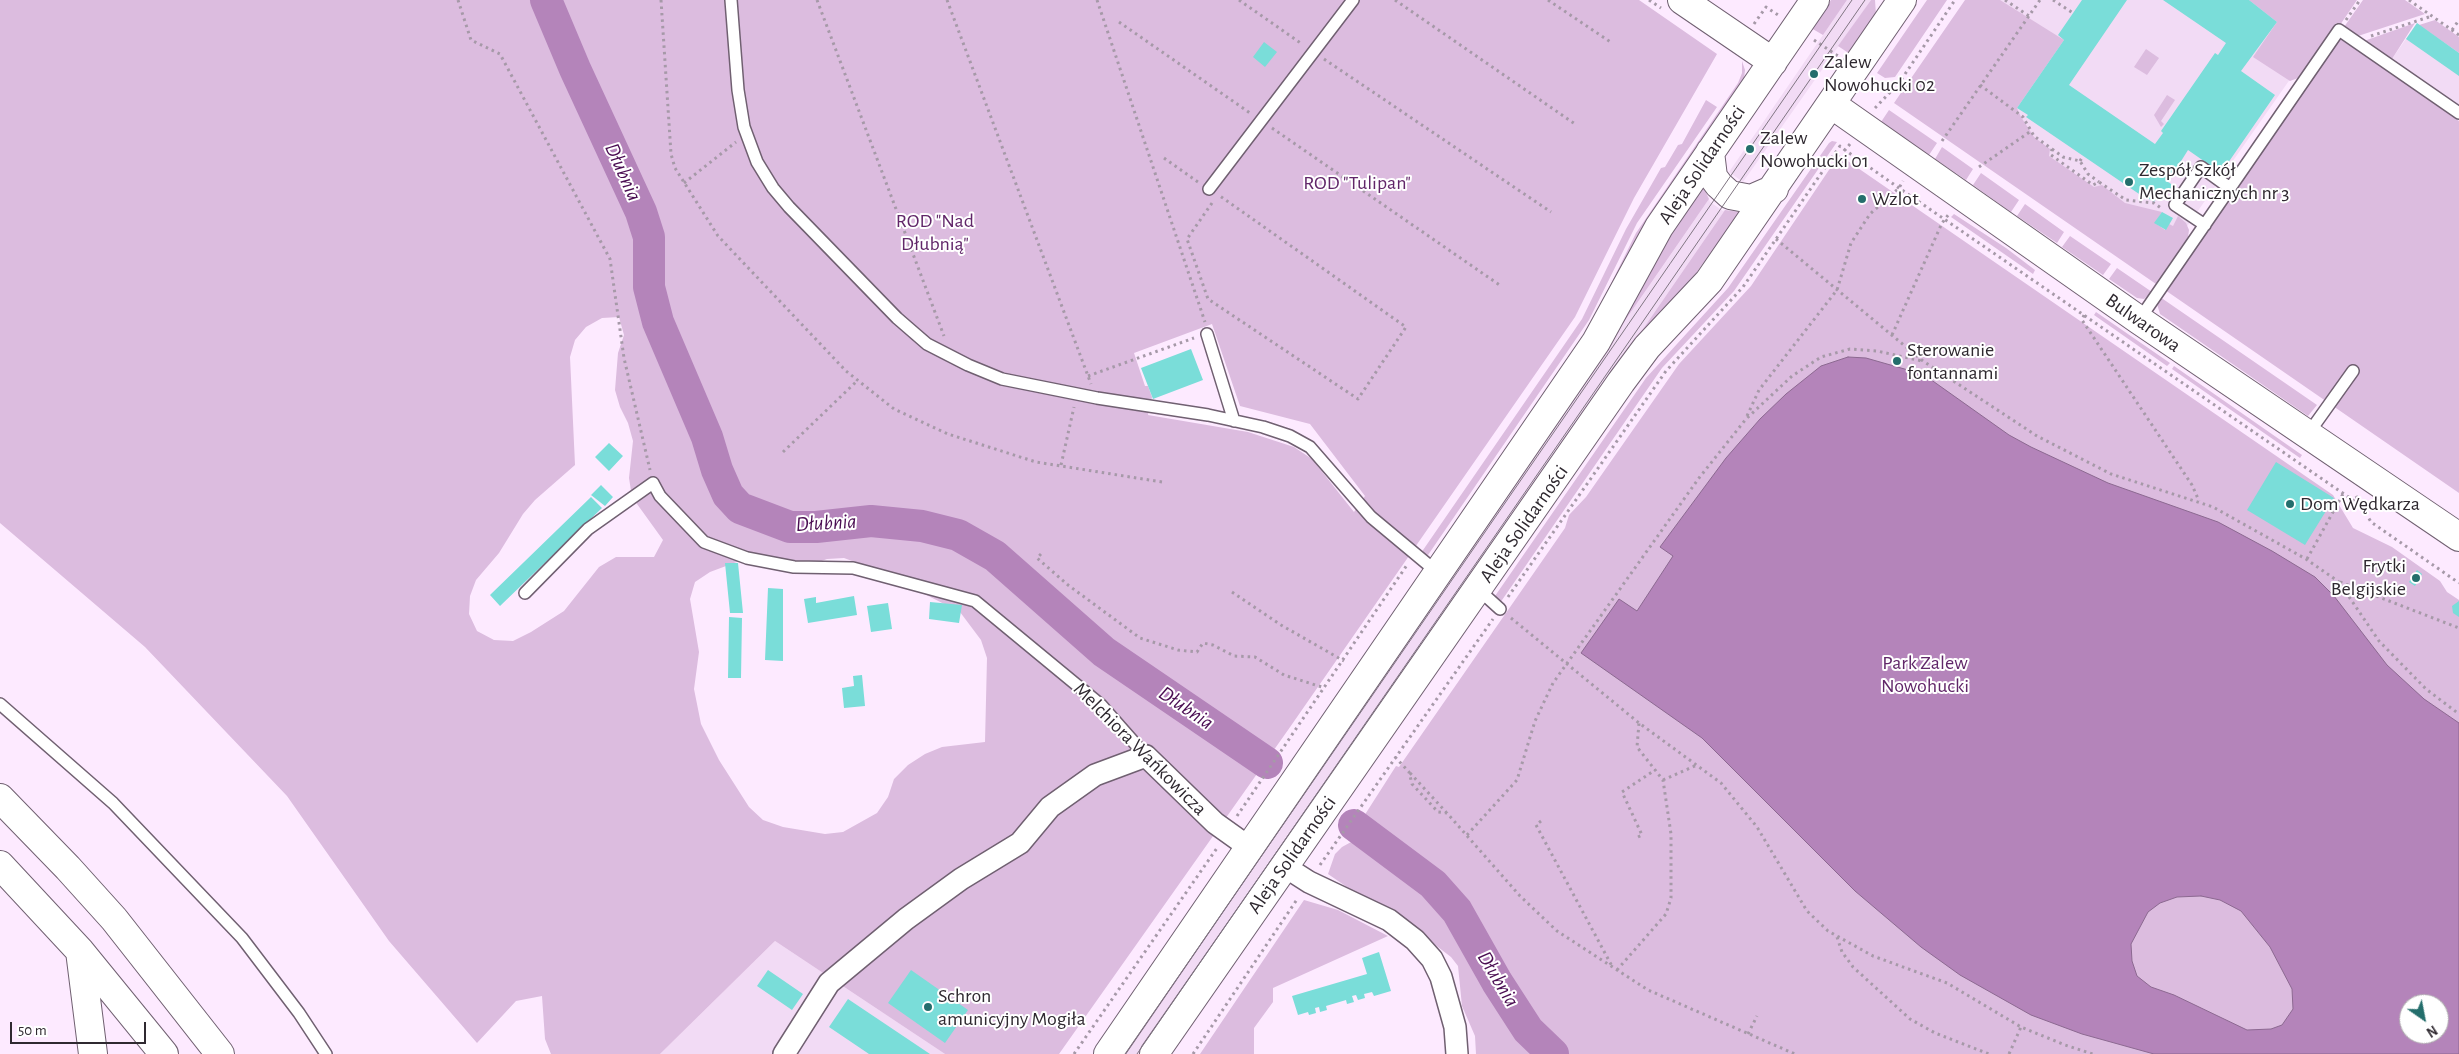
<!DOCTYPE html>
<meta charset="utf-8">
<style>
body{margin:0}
#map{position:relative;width:2459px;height:1054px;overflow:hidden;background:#fdeaff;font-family:"Alegreya Sans",sans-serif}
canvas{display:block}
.north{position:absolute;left:2399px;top:994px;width:50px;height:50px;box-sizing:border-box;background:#fff;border:1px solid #aca9ac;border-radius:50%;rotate:147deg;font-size:14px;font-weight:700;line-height:20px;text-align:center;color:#2f2930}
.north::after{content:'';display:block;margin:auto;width:18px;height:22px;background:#246e6c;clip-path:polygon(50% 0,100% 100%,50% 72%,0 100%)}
.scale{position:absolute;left:10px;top:1022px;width:136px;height:22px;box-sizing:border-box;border:2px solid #2f2930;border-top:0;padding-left:6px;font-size:15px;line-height:18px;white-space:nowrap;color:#2f2930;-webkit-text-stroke:4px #fff;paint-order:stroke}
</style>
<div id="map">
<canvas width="2459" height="1054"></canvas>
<div class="north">N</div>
<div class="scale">50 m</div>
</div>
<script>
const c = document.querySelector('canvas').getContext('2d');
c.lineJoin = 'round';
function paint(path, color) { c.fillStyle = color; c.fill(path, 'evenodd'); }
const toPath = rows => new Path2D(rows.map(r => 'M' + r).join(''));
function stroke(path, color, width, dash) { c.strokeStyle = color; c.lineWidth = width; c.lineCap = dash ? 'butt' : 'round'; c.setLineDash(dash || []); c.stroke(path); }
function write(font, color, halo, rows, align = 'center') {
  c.font = font + ' "Alegreya Sans",sans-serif'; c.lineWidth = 4; c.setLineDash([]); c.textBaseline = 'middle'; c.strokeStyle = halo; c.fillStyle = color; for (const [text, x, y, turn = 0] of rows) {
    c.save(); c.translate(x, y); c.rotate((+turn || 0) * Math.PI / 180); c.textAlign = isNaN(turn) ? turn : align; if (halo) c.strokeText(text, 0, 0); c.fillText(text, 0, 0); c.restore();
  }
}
const built = toPath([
 [1847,0,1871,0,1743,182,1729,172],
 [1976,0,2289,0,2328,25,2160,265,1919,99],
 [2417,23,2459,53,2459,106,2392,59],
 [1709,199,1710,202,1723,211,1725,210,1143,1054,1120,1054],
 [775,941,945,1054,660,1054]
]);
const green = toPath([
 [0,0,1639,0,1717,54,1634,198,1575,317,1288,730,1059,1054,945,1054,775,941,660,1054,551,1054,545,1039,542,996,516,1001,477,1043,389,941,287,796,145,647,0,523],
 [619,317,624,335,618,353,615,390,620,407,628,423,633,441,629,478,632,497,663,540,654,557,616,557,599,567,564,611,531,632,513,641,494,640,477,631,469,614,470,596,476,580,499,553,523,514,535,500,575,465,570,357,575,340,586,327,602,318],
 [1212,324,1240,406,1310,424,1365,496,1354,512,1312,459,1294,447,1248,432,1148,415,1152,397,1148,386,1145,386,1134,353],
 [844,558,879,571,960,612,981,640,987,658,985,742,942,747,925,754,908,765,894,779,888,797,877,813,843,832,825,834,783,827,763,820,749,807,719,760,701,724,694,689,699,652,690,599,695,582,710,572,742,560,794,571,827,559],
 [1831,0,1847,0,1823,35,1811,28],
 [1871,0,1875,0,1876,15,1850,54,1838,46],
 [1927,0,1947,0,1895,77,1885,78,1877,73],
 [1965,0,2000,0,2064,40,2017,108,2021,117,2034,137,2050,149,2049,156,2094,187,2102,185,2125,203,2162,212,2155,223,2165,230,2169,224,2173,226,2178,216,2186,223,2189,230,2188,237,2156,284,1894,103],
 [2249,0,2357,0,2340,25,2336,23,2298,78,2290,81,2253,57,2277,22],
 [2363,0,2405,0,2425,14,2358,36,2344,27],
 [2435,20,2459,37,2459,53,2419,25],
 [2415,23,2392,59,2364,41],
 [2341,38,2459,121,2459,493,2165,290],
 [2146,49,2159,58,2147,75,2134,67],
 [1742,61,1745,70,1744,79,1595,320,1434,557,1432,556,1588,330,1636,233,1738,83,1742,73],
 [2167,95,2175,100,2161,121,2164,124,2161,127,2154,115],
 [1706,100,1717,107,1637,223,1589,320,1428,555,1421,553,1582,319,1626,229,1661,168,1665,167,1678,145,1682,144],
 [1889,110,1937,143,1929,155,1881,122],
 [1832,141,1837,142,1734,291,1662,368,1500,603,1495,596,1646,378,1728,288,1829,143],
 [1942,147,1973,169,1966,180,1935,159],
 [1839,155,2333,495,2353,528,2392,547,2440,581,2447,592,2459,600,2459,1054,1476,1054,1475,1036,1462,1006,1458,966,1451,957,1395,914,1373,905,1328,874,1335,854,1342,847,1353,841,1350,838,1396,766,1399,767,1565,528,1569,515,1586,497,1679,364,1751,286],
 [2409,1004,2439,1004,2439,1034,2409,1034],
 [1981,173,2019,200,2011,212,1973,185],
 [1703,186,1709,199,1321,761,1654,255],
 [2025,204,2064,232,2057,243,2017,216],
 [1725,210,1740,212,1348,757],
 [1954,214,2006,248,2035,270,2033,274,1951,217],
 [2070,236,2111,264,2103,275,2062,247],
 [2117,268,2152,292,2144,299,2137,298,2109,279],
 [2160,297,2317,405,2308,416,2160,314,2157,304],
 [2096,312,2170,363,2167,366,2094,315],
 [2174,366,2302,455,2300,458,2172,369],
 [1304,900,1338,910,1388,936,1273,988,1273,1002,1254,1028,1254,1054,1200,1054]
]);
const water = toPath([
 [1848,357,1866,358,1915,372,1930,379,2009,435,2031,447,2108,483,2218,522,2272,551,2315,577,2334,596,2387,665,2424,699,2459,723,2459,1054,2154,1054,2082,1034,2031,1015,1960,975,1921,947,1855,891,1702,738,1581,653,1619,599,1637,611,1673,556,1660,547,1726,458,1760,419,1786,394,1821,366,1848,357],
 [2201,896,2220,900,2241,911,2270,947,2292,989,2293,1009,2282,1025,2271,1029,2247,1030,2174,995,2151,987,2137,976,2132,961,2131,944,2148,912,2160,903,2177,897,2201,896],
 [2409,1004,2439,1004,2439,1034,2409,1034,2409,1004]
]);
const river = toPath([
 [546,0,575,69,641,212,649,237,649,287,658,322,707,437,717,470,728,495,740,508,790,527,816,527,871,521,922,526,958,535,995,556,1104,652,1267,763],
 [1354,825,1433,884,1457,911,1497,982,1528,1030,1553,1054]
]);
const building = toPath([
 [2082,0,2127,0,2069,85,2155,144,2163,133,2161,131,2215,53,2218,55,2226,43,2163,0,2249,0,2277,22,2241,71,2275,95,2221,173,2188,150,2168,182,2176,187,2171,194,2163,189,2154,202,2143,195,2142,196,2026,117,2028,115,2017,108,2064,40,2058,35],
 [2417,23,2459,53,2459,76,2406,39],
 [1264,42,1277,52,1265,67,1253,57],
 [2162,212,2173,218,2166,230,2154,223],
 [1191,349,1203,380,1153,399,1141,368],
 [609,443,623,456,609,471,595,457],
 [2276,462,2334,498,2305,545,2247,510],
 [601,485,613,497,605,506,591,495],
 [591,497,602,508,500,606,490,595],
 [725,563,738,563,743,613,730,613],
 [2417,570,2422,574,2415,586,2409,582],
 [768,588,783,589,783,661,765,660],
 [854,596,857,615,808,623,804,599,816,597,816,603],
 [2459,601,2459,617,2453,613,2452,606],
 [930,602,962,605,959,623,929,619],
 [888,603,892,629,871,632,867,606],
 [729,617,742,618,741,678,728,678],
 [862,675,865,706,844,708,842,688,854,686,853,676],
 [1379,952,1391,991,1374,996,1372,992,1364,994,1365,998,1358,1000,1356,995,1352,996,1354,1002,1347,1004,1346,1000,1326,1006,1327,1010,1320,1012,1319,1007,1315,1008,1316,1013,1309,1015,1308,1012,1298,1015,1292,996,1367,974,1362,958],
 [768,970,803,994,792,1010,757,986],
 [911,970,968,1010,945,1043,888,1003],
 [848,999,930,1054,869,1054,829,1027]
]);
const path = toPath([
 [458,0,471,40,500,54,610,259,624,358,650,470],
 [661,0,671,154,675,168,718,236,846,371,894,409,948,434,1036,462,1162,482],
 [817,0,944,336],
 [947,0,1091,384],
 [1097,0,1205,322],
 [1239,0,1302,44],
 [1395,0,1575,124],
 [1548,0,1612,43],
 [1649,0,1661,8],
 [2005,0,2029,16],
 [2053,0,2073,13],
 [2409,0,2459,35],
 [2346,20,2360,0],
 [1119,22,1250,113],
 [1754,24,1766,7,1778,15],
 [2452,30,2459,20],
 [2371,36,2432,16],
 [1814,40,1838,56],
 [1324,59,1551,212],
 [1872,79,1890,92],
 [1980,85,2023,117,2034,136,2052,149,2051,155,2093,185,2099,182,2126,200,2154,203,2161,208],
 [1875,108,1899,83,1955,0],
 [1272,128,1501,286],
 [1942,141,2040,0],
 [1850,144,1845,150,1899,188,2360,505],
 [2052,149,2063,157,2080,161,2088,174,2099,182],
 [1164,158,1198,182],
 [2080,161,2083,156],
 [1979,167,2031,131],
 [684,183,736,142],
 [1212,203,1187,239,1208,299,1358,399,1406,327,1220,196],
 [1776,239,1923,361,2037,436,2111,474,2213,507,2306,559,2339,582,2379,641,2426,689,2459,714],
 [2084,315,2082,320,2192,485,2199,501],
 [1892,335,1942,223,1949,214],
 [1088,376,1194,338],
 [1747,416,1759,390,1837,290,1851,243,1870,214,1899,188,1903,181],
 [783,452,857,381],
 [1061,465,1074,407],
 [2356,496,2371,522,2459,583],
 [1041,554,1037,558,1068,585,1140,638,1178,650,1197,652,1203,643,1213,645,1234,656,1255,657,1284,675,1325,688],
 [2307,559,2343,494],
 [2340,582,2459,628],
 [1232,592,1281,625,1344,661],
 [1508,597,1666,371,1743,287,1840,146,1845,150],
 [1511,618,1639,723,1721,783,1757,827,1807,911,1828,931,1873,956,1947,983,2021,1027,2065,1045,2093,1054],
 [1395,757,1409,772,1412,784,1438,812,1447,813,1520,896,1557,931,1648,990,1795,1054],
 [1410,773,1446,812],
 [1663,780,1697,765],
 [1237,816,1407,565],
 [1541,821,1536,825,1613,968],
 [1467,835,1517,780,1535,721,1553,683,1699,478,1746,419,1792,376,1821,357,1850,349,1877,351,1922,361],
 [1638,837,1642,835,1622,792,1655,770],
 [1320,865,1493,619],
 [1837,937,1842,952,1853,967,1910,1019,1935,1033,1989,1054],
 [1617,970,1666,914,1671,898,1671,834,1663,780,1637,747,1639,723],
 [1748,1034,1757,1016],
 [1074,1054,1217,848],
 [1193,1054,1298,898],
 [2009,1054,2021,1027]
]);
const lane = toPath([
 [731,0,738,90,744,127,757,162,773,188,789,207,897,318,927,344,968,365,1002,379,1097,398,1208,415,1263,427,1290,436,1310,447,1371,517,1437,572],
 [1209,189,1353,0],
 [2205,225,2175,205,2201,167,2230,188],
 [2139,320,2339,30,2459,113],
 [1207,334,1234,421],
 [2308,434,2353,371],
 [1479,590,1500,609],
 [525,593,588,529,653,483,660,496,704,542,747,558,794,567,853,568,975,601,1101,705,1146,756],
 [0,704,113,803,242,938,299,1013,326,1054]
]);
const street = toPath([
 [1284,866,1309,882,1389,920,1415,940,1432,959,1441,977,1455,1027,1457,1054],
 [784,1054,829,983,906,919,961,879,1020,843,1050,807,1095,775,1146,756,1215,823,1250,848]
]);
const secondary = toPath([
 [1682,0,1773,62],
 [1831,104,2139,320,2459,537],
 [1710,152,1713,177,1719,185,1730,195,1751,199,1774,189],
 [0,798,68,868,114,919,220,1054],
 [0,865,80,951,164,1054],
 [80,951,93,1054],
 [1108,1054,1596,342,1659,227,1815,0],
 [1154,1054,1621,382,1647,347,1709,281,1902,0]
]);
const tram = toPath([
 [1125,1054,1852,0],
 [1137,1054,1865,0]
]);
const markers = [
 [1814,74,5,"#246e6c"],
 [1750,149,5,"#246e6c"],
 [2129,182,5,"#246e6c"],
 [1862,199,5,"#246e6c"],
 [1897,361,5,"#246e6c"],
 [2290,504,5,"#246e6c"],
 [2416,578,5,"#246e6c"],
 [928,1007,5,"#246e6c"]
];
const poiNames = [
 ["Zalew",1824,62],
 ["Nowohucki 02",1824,85],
 ["Zalew",1760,138],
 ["Nowohucki 01",1760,161],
 ["Zespół Szkół",2139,170],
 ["Mechanicznych nr 3",2139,193],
 ["Wzlot",1872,199],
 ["Sterowanie",1907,350],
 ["fontannami",1907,373],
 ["Dom Wędkarza",2300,504],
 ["Frytki",2406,566,"right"],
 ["Belgijskie",2406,589,"right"],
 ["Schron",938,996],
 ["amunicyjny Mogiła",938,1019]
];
const streetNames = [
 ["Aleja Solidarności",1702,165,-56],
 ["Bulwarowa",2143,323,35],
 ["Aleja Solidarności",1524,524,-55],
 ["Melchiora Wańkowicza",1140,749,45],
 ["Aleja Solidarności",1292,855,-55]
];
const parkNames = [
 ["ROD \"Tulipan\"",1357,183],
 ["ROD \"Nad",935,221],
 ["Dłubnią\"",935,244],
 ["Park Zalew",1925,663],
 ["Nowohucki",1925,686]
];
const waterNames = [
 ["Dłubnia",623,172,66],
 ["Dłubnia",826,523,-3],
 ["Dłubnia",1186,708,34],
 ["Dłubnia",1498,979,59]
];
paint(built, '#f2dbf5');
paint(green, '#dcbcdf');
paint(water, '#b484ba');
stroke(water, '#8c6991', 1);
stroke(river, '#b484ba', 32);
paint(building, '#7addd9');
stroke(lane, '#706071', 14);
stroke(street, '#706071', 24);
stroke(secondary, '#706071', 30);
stroke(path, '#a699a8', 3, [2.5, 4]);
stroke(lane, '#fff', 11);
stroke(street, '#fff', 21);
stroke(secondary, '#fff', 28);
stroke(tram, '#807582', 1);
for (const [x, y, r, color] of markers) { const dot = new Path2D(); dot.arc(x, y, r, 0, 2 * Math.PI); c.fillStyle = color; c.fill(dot); stroke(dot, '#fff', 2); }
write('20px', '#2f2930', '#fff', poiNames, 'left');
write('20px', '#2f2930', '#fff', streetNames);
write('20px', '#612669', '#fff', parkNames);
write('italic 21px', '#4a0d52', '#fff', waterNames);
</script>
